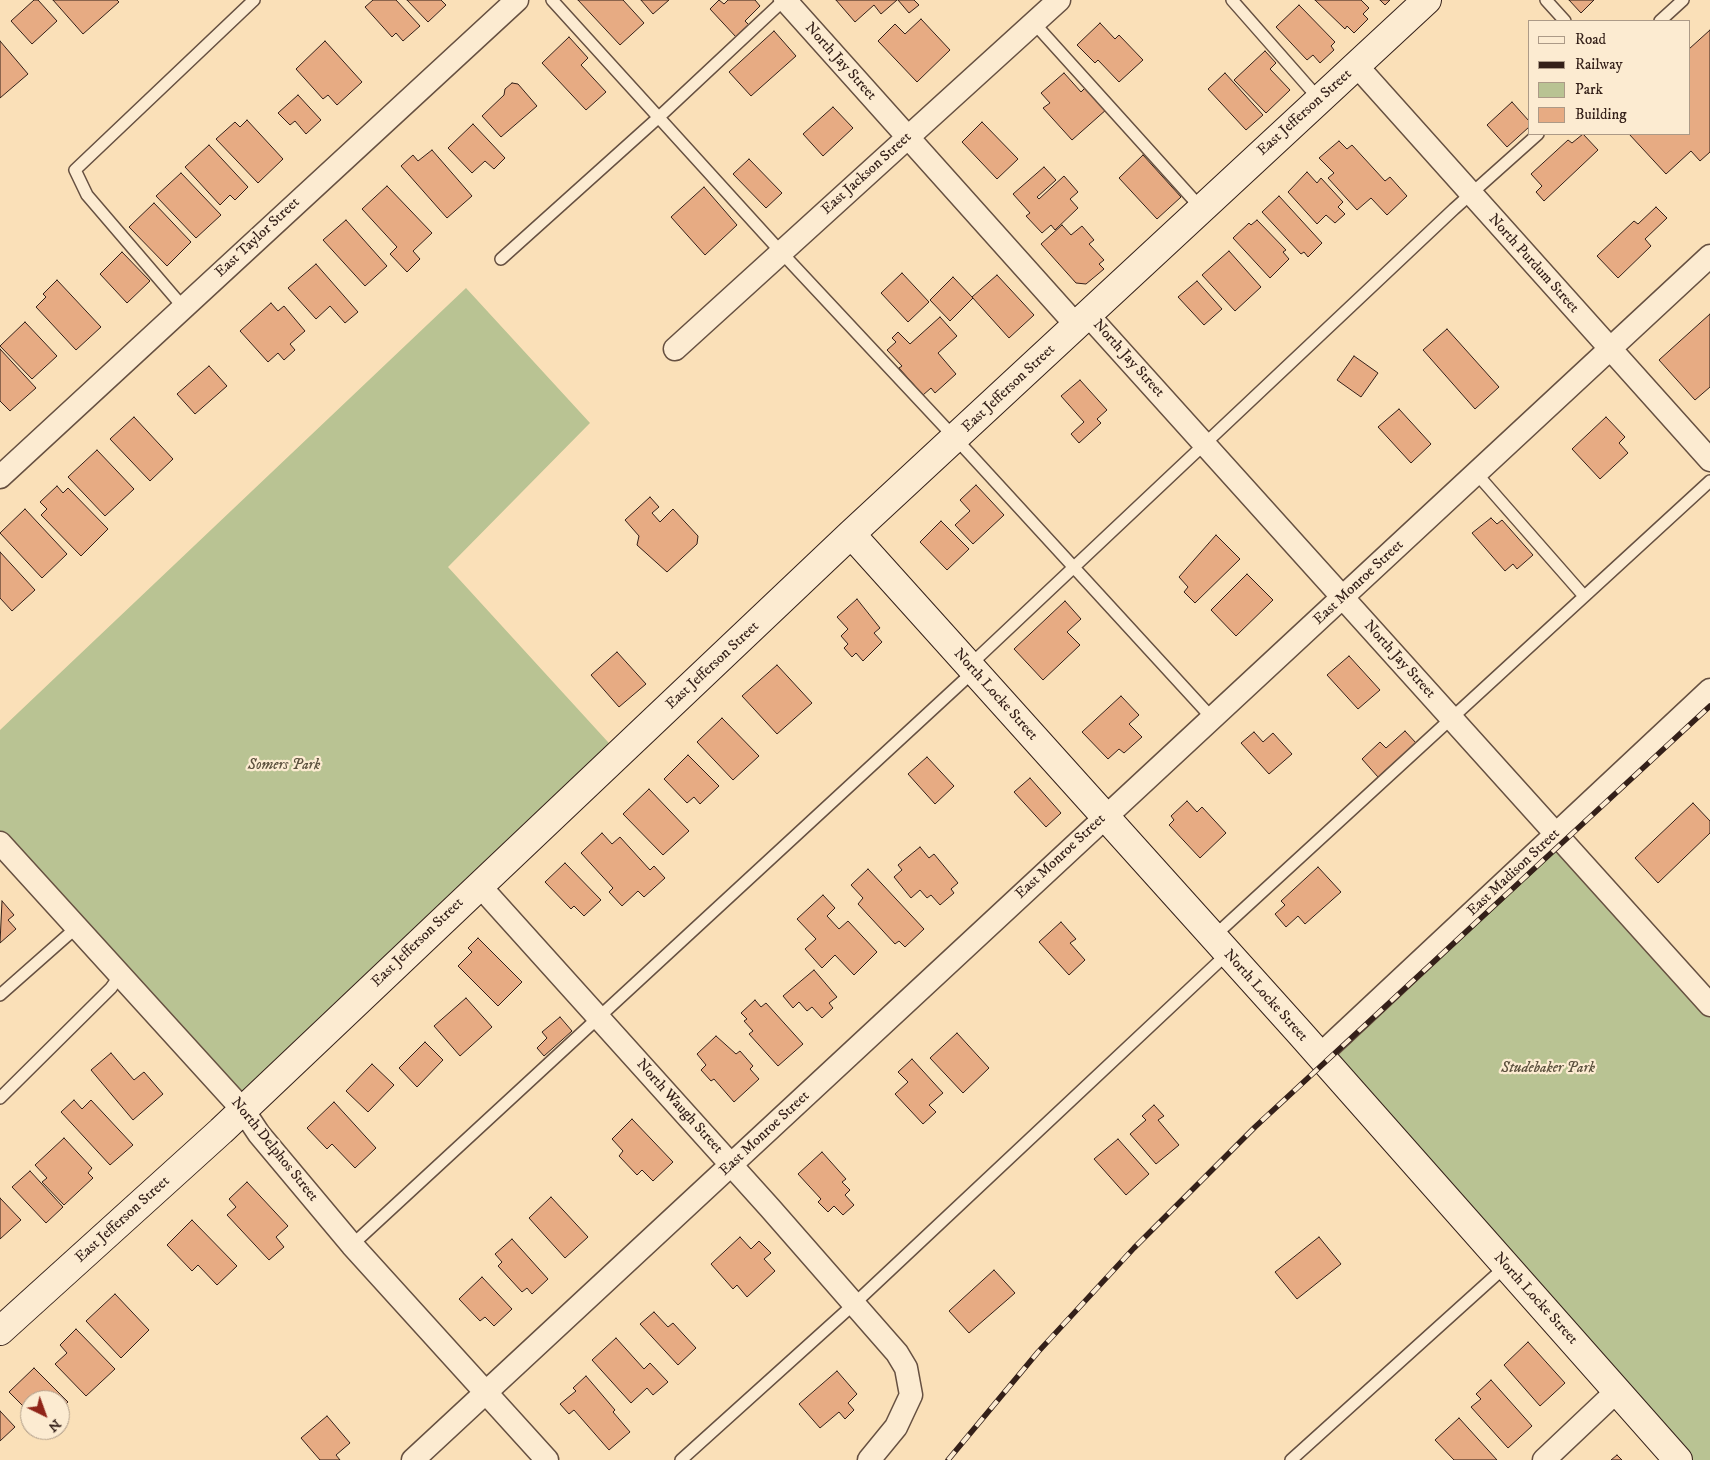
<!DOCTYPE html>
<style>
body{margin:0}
#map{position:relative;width:1710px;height:1460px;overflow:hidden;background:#fae0b8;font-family:"IM FELL DW Pica",serif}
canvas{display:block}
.legend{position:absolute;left:1528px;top:20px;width:162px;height:115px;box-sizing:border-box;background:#fcebd1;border:1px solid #ac9a87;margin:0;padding:6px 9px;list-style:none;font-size:15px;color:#342019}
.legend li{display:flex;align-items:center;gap:10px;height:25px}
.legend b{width:25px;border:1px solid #ac9a87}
.north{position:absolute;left:20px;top:1390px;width:50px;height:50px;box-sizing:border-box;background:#fcebd1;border:1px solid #ac9a87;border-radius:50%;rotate:138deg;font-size:14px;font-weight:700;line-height:20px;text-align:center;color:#342019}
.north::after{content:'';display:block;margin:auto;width:18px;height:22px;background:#8f2418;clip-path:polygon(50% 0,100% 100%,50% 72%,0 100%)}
</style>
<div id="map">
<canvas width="1710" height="1460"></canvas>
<ul class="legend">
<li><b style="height:6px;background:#fcebd1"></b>Road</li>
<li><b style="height:6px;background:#342019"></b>Railway</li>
<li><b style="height:14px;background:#b9c393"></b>Park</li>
<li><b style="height:14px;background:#e7ab83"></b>Building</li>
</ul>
<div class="north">N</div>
</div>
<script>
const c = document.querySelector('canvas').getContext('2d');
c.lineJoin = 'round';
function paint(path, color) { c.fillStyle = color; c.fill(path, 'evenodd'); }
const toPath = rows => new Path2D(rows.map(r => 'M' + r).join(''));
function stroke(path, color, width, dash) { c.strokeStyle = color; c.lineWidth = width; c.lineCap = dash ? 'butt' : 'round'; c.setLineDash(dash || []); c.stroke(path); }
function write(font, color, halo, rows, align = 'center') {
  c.font = font + ' "IM FELL DW Pica",serif'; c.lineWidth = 4.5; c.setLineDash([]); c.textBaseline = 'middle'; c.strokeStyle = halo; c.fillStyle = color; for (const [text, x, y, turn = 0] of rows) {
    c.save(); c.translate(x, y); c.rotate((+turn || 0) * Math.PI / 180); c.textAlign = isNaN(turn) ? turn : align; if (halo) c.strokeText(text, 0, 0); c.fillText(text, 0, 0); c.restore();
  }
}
const green = toPath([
 [466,288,590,423,448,567,618,753,243,1110,0,843,0,730],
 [1563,843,1710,1005,1710,1460,1679,1460,1319,1056]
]);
const building = toPath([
 [34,0,38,0,57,21,32,44,11,21,34,0],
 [53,0,117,0,119,2,83,34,53,0],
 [373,0,396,0,420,26,403,41,396,33,392,37,365,7,373,0],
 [407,0,441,0,446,5,428,22,407,0],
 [578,0,623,0,644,23,620,45,578,0],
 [641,0,669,0,653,14,641,0],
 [719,0,724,4,728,0,755,0,760,6,745,21,749,25,736,37,710,9,719,0],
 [836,0,897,0,881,14,874,5,855,22,836,0],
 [898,0,914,0,919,5,909,13,898,0],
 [1315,0,1361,0,1369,8,1363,14,1368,19,1354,33,1347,26,1345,29,1315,0],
 [1380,0,1390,0,1385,5,1380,0],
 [1569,0,1594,0,1581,13,1569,0],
 [1299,5,1335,42,1331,46,1334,50,1320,63,1313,55,1307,60,1276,27,1299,5],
 [921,19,950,50,917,82,878,41,895,24,905,34,921,19],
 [1100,23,1115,39,1119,35,1143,60,1119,82,1098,60,1095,63,1077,45,1100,23],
 [1710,30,1710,152,1700,161,1691,151,1666,174,1629,134,1689,134,1689,49,1710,30],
 [774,31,796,56,751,96,729,72,774,31],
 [569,37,588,58,581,65,606,92,586,110,542,63,569,37],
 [0,41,28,74,0,98,0,41],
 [325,41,362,82,337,105,328,95,323,99,296,69,325,41],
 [1265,51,1276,63,1270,69,1290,90,1266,113,1234,80,1265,51],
 [1064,73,1081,92,1087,86,1107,109,1072,140,1043,108,1050,103,1041,93,1064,73],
 [1225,73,1263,115,1246,130,1208,89,1225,73],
 [512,83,518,84,537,106,501,137,482,116,504,95,505,89,512,83],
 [298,95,321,120,306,134,295,121,290,125,278,113,298,95],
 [1512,102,1529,121,1529,127,1507,147,1487,125,1512,102],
 [833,107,853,128,823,156,803,134,833,107],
 [247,120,283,159,258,183,216,139,235,122,240,127,247,120],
 [982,122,1018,159,997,179,962,142,982,122],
 [473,124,505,158,494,169,485,161,472,173,448,148,473,124],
 [1583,134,1598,150,1544,201,1536,192,1542,186,1531,174,1568,140,1572,143,1583,134],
 [1339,141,1347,149,1352,145,1385,181,1390,177,1407,196,1387,215,1371,198,1357,210,1328,178,1334,173,1319,158,1339,141],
 [209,145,248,187,235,200,230,195,220,205,185,167,209,145],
 [432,150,472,196,447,218,401,166,413,155,418,161,432,150],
 [1143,155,1181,197,1157,219,1119,178,1143,155],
 [749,159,782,193,766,208,733,174,749,159],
 [1044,167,1056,180,1037,197,1039,199,1064,176,1078,192,1070,199,1078,208,1055,230,1051,225,1042,233,1026,216,1030,213,1013,194,1044,167],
 [1307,172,1317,183,1321,178,1343,202,1338,207,1345,214,1335,223,1326,215,1317,224,1288,192,1307,172],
 [181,173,221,215,196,238,156,196,181,173],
 [387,186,432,233,413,251,420,259,407,272,390,254,397,247,362,209,387,186],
 [704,187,737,225,705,255,671,217,704,187],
 [1279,196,1322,243,1308,257,1304,252,1301,254,1262,212,1279,196],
 [154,203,191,242,167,266,129,227,154,203],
 [1656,207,1667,218,1645,239,1651,246,1618,278,1597,256,1634,221,1638,224,1656,207],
 [346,220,387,266,365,286,323,240,346,220],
 [1257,220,1286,250,1283,252,1289,259,1270,278,1233,238,1249,223,1251,225,1257,220],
 [1062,225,1071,235,1082,226,1094,240,1089,244,1104,260,1099,264,1104,269,1086,284,1076,283,1041,244,1062,225],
 [1229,251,1261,287,1235,311,1202,275,1229,251],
 [122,252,150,281,127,303,100,274,122,252],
 [316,264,358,312,345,323,330,306,316,319,288,288,316,264],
 [902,273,929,302,908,322,881,293,902,273],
 [997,275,1034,315,1009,338,972,297,997,275],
 [953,277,973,298,950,321,930,300,953,277],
 [57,280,101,327,76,350,36,307,46,297,43,294,57,280],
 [1197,281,1222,309,1204,325,1178,297,1197,281],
 [271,303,278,311,284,306,305,331,290,344,295,350,284,360,278,353,268,362,240,331,271,303],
 [1710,314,1710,387,1695,400,1659,360,1710,314],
 [940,317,957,336,938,353,956,374,935,393,931,388,923,395,899,368,902,366,887,350,896,342,892,338,898,332,910,344,940,317],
 [25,322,57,356,32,379,0,346,25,322],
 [1447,329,1499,387,1475,409,1423,350,1447,329],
 [0,349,36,388,10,411,0,401,0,349],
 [1354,356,1378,373,1361,397,1337,380,1354,356],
 [209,366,227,386,195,414,177,394,209,366],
 [1080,380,1107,410,1097,419,1101,423,1079,443,1071,434,1084,422,1061,396,1080,380],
 [1399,409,1431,444,1411,463,1378,427,1399,409],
 [134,417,173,459,150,481,110,439,134,417],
 [1606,417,1625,437,1619,443,1628,453,1600,479,1572,449,1606,417],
 [97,450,134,489,105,516,68,477,97,450],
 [976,485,1004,515,973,544,955,525,970,511,960,500,976,485],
 [57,486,63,493,68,488,108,529,81,556,41,515,47,509,40,502,57,486],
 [650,497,659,507,652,513,660,522,673,509,698,536,697,544,667,572,637,545,639,536,625,520,650,497],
 [25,509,67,554,42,578,0,533,25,509],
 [1491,518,1497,524,1502,520,1533,555,1517,569,1513,564,1505,571,1472,533,1491,518],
 [941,521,969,549,947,570,920,542,941,521],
 [1216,535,1240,559,1195,603,1184,592,1188,587,1179,577,1216,535],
 [0,552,35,590,12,611,0,598,0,552],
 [1247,574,1273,600,1236,636,1211,610,1247,574],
 [857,599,880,628,874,633,882,642,863,661,856,653,852,657,844,648,848,644,841,636,848,629,837,617,857,599],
 [1065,601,1081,619,1067,632,1080,645,1043,680,1014,649,1065,601],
 [617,652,646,684,619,707,591,675,617,652],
 [1349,656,1380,690,1358,709,1327,675,1349,656],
 [777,665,812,703,777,734,742,696,777,665],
 [1121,696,1139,715,1129,724,1142,737,1124,753,1119,749,1108,759,1082,732,1121,696],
 [722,718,759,756,733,780,697,742,722,718],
 [1405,731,1416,743,1378,777,1362,759,1380,742,1386,748,1405,731],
 [1254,732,1263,742,1273,733,1292,754,1269,774,1241,743,1254,732],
 [688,755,719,786,700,804,694,797,687,803,664,779,688,755],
 [927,757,954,786,935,804,908,774,927,757],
 [1030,778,1061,813,1046,827,1014,792,1030,778],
 [649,789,689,831,663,855,623,814,649,789],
 [1187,801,1197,812,1202,807,1226,833,1200,858,1169,825,1174,820,1171,816,1187,801],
 [1693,803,1710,821,1710,833,1658,883,1635,858,1693,803],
 [602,833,612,844,620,837,650,870,654,866,665,878,644,897,638,891,622,906,609,892,613,888,581,853,602,833],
 [920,847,929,858,934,854,958,883,951,889,954,893,940,905,931,895,927,898,920,890,911,898,894,877,902,870,898,865,920,847],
 [565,863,601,900,584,916,574,906,571,909,545,882,565,863],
 [1318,867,1341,892,1305,924,1298,916,1286,927,1275,914,1285,905,1281,901,1318,867],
 [868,869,924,929,905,947,899,941,895,944,858,904,863,898,851,885,868,869],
 [823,895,835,908,827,916,839,929,848,921,877,952,854,975,835,955,822,968,805,949,816,939,797,919,823,895],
 [2,901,14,915,8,920,16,929,0,943,2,901],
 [1061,922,1076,939,1070,943,1085,960,1069,975,1039,942,1061,922],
 [478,938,522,982,498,1006,458,966,472,952,468,948,478,938],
 [814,970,837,997,829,1003,833,1008,822,1018,812,1007,807,1011,799,1002,793,1008,783,996,814,970],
 [466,998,492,1027,460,1056,434,1026,466,998],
 [755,1000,761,1007,766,1003,803,1044,778,1066,749,1034,753,1031,744,1021,747,1019,741,1013,755,1000],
 [560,1017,572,1031,544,1056,537,1048,547,1038,542,1032,560,1017],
 [957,1033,989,1068,963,1093,930,1058,957,1033],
 [716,1036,736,1054,740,1051,753,1066,750,1069,759,1079,734,1102,714,1079,711,1081,701,1070,706,1065,697,1054,716,1036],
 [425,1042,443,1060,417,1087,399,1068,425,1042],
 [111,1053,134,1080,144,1072,163,1094,133,1120,91,1070,111,1053],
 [912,1059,943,1093,929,1105,936,1112,923,1124,895,1094,908,1082,898,1072,912,1059],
 [372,1064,394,1085,368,1112,346,1091,372,1064],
 [74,1100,82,1109,91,1100,133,1145,110,1165,61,1112,74,1100],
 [334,1102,376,1148,355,1168,332,1144,327,1149,307,1128,334,1102],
 [1154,1105,1164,1116,1158,1120,1179,1145,1156,1164,1130,1134,1146,1120,1142,1116,1154,1105],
 [632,1119,673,1162,653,1181,642,1170,637,1175,619,1156,623,1151,612,1139,632,1119],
 [64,1138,92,1168,88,1173,93,1178,64,1205,42,1182,47,1178,35,1165,64,1138],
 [1118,1139,1149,1174,1126,1195,1094,1159,1118,1139],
 [822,1152,846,1179,842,1182,850,1190,845,1195,854,1205,843,1215,834,1206,828,1212,818,1202,821,1199,798,1174,822,1152],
 [30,1171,63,1207,46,1223,12,1187,30,1171],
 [247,1182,288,1226,276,1237,284,1247,269,1260,227,1215,236,1207,229,1199,247,1182],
 [551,1197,588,1237,565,1258,529,1218,551,1197],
 [0,1198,21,1220,0,1239,0,1198],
 [192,1220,237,1266,217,1285,198,1265,192,1271,167,1245,192,1220],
 [740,1237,751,1249,759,1241,771,1253,764,1259,775,1271,747,1297,737,1285,733,1289,711,1264,740,1237],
 [1319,1237,1341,1264,1297,1299,1275,1272,1319,1237],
 [512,1239,548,1279,532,1294,527,1288,522,1292,498,1266,502,1262,495,1254,512,1239],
 [994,1270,1015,1293,969,1333,949,1311,994,1270],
 [482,1277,512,1309,494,1326,485,1317,480,1321,459,1299,482,1277],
 [115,1294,149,1330,121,1358,86,1321,115,1294],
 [654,1312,668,1327,673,1323,696,1348,678,1365,640,1324,654,1312],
 [76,1329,115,1369,86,1396,55,1364,67,1353,60,1345,76,1329],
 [616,1338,644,1369,650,1363,668,1382,653,1395,647,1388,631,1403,592,1360,616,1338],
 [1528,1342,1565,1383,1540,1406,1504,1365,1528,1342],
 [34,1368,68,1402,60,1410,60,1400,30,1400,30,1413,9,1392,34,1368],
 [837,1371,857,1394,848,1403,854,1410,845,1419,839,1412,820,1428,799,1404,837,1371],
 [586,1376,615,1410,613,1412,630,1432,609,1450,574,1410,569,1414,560,1404,576,1391,573,1388,586,1376],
 [1491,1380,1532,1426,1508,1448,1471,1407,1481,1399,1476,1394,1491,1380],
 [0,1411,15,1427,0,1441,0,1411],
 [327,1416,350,1443,336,1455,340,1460,320,1460,301,1438,327,1416],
 [1459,1418,1497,1460,1454,1460,1435,1440,1459,1418],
 [1617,1455,1622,1460,1611,1460,1617,1455]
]);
const lane = toPath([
 [552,0,781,252,969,453,1212,718],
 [1232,0,1320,100],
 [1546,0,1565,21],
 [1660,21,1683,0],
 [1034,23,1201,208],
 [501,259,659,117,784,0],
 [183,307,87,195,75,170,254,0],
 [1476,473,1584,596],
 [970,665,1454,209,1538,134],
 [1212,938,1710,481],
 [0,995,77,927],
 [0,1098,111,988,120,975],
 [352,1245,974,671],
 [681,1460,854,1304,1227,954],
 [1291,1460,1506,1266]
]);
const street = toPath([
 [785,0,1077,326],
 [1357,66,1710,460],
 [1088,315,1710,1005],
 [675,349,1059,0],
 [0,477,517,0],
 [0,843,243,1110,259,1134,352,1245,547,1460],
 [479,885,770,1208,897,1353,906,1368,911,1395,896,1427,869,1460],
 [1319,1056,1710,690],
 [413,1460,1710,256],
 [1544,1460,1617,1391]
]);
const secondary = toPath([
 [851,534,1300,1033,1678,1460],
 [0,1331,221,1131,851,534,1427,0]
]);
const rail = toPath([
 [948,1460,1038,1352,1134,1248,1255,1127,1710,706]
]);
const streetNames = [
 ["North Jay Street",840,62,48],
 ["East Jefferson Street",1305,113,-42],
 ["East Jackson Street",867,174,-42],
 ["East Taylor Street",258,238,-43],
 ["North Purdum Street",1533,264,48],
 ["North Jay Street",1128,359,48],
 ["East Jefferson Street",1009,389,-43],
 ["East Monroe Street",1359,583,-43],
 ["North Jay Street",1399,660,48],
 ["East Jefferson Street",713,666,-43],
 ["North Locke Street",995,695,48],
 ["East Monroe Street",1061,857,-43],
 ["East Madison Street",1514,873,-43],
 ["East Jefferson Street",418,943,-44],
 ["North Locke Street",1265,996,48],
 ["North Waugh Street",679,1107,48],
 ["East Monroe Street",765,1134,-43],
 ["North Delphos Street",274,1150,51],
 ["East Jefferson Street",123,1220,-42],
 ["North Locke Street",1535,1299,48]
];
const parkNames = [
 ["Somers Park",284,766],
 ["Studebaker Park",1548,1069]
];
paint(green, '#b9c393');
paint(building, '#e7ab83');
stroke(building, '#342019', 1);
stroke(lane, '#665041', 14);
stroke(street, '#665041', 25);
stroke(secondary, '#342019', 30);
stroke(lane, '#fcebd1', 11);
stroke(street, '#fcebd1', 22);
stroke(secondary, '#fcebd1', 28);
stroke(rail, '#342019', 5.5);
stroke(rail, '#fcebd1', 4, [11]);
write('15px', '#342019', '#fcebd1', streetNames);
write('italic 15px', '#5c513e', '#fcebd1', parkNames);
</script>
